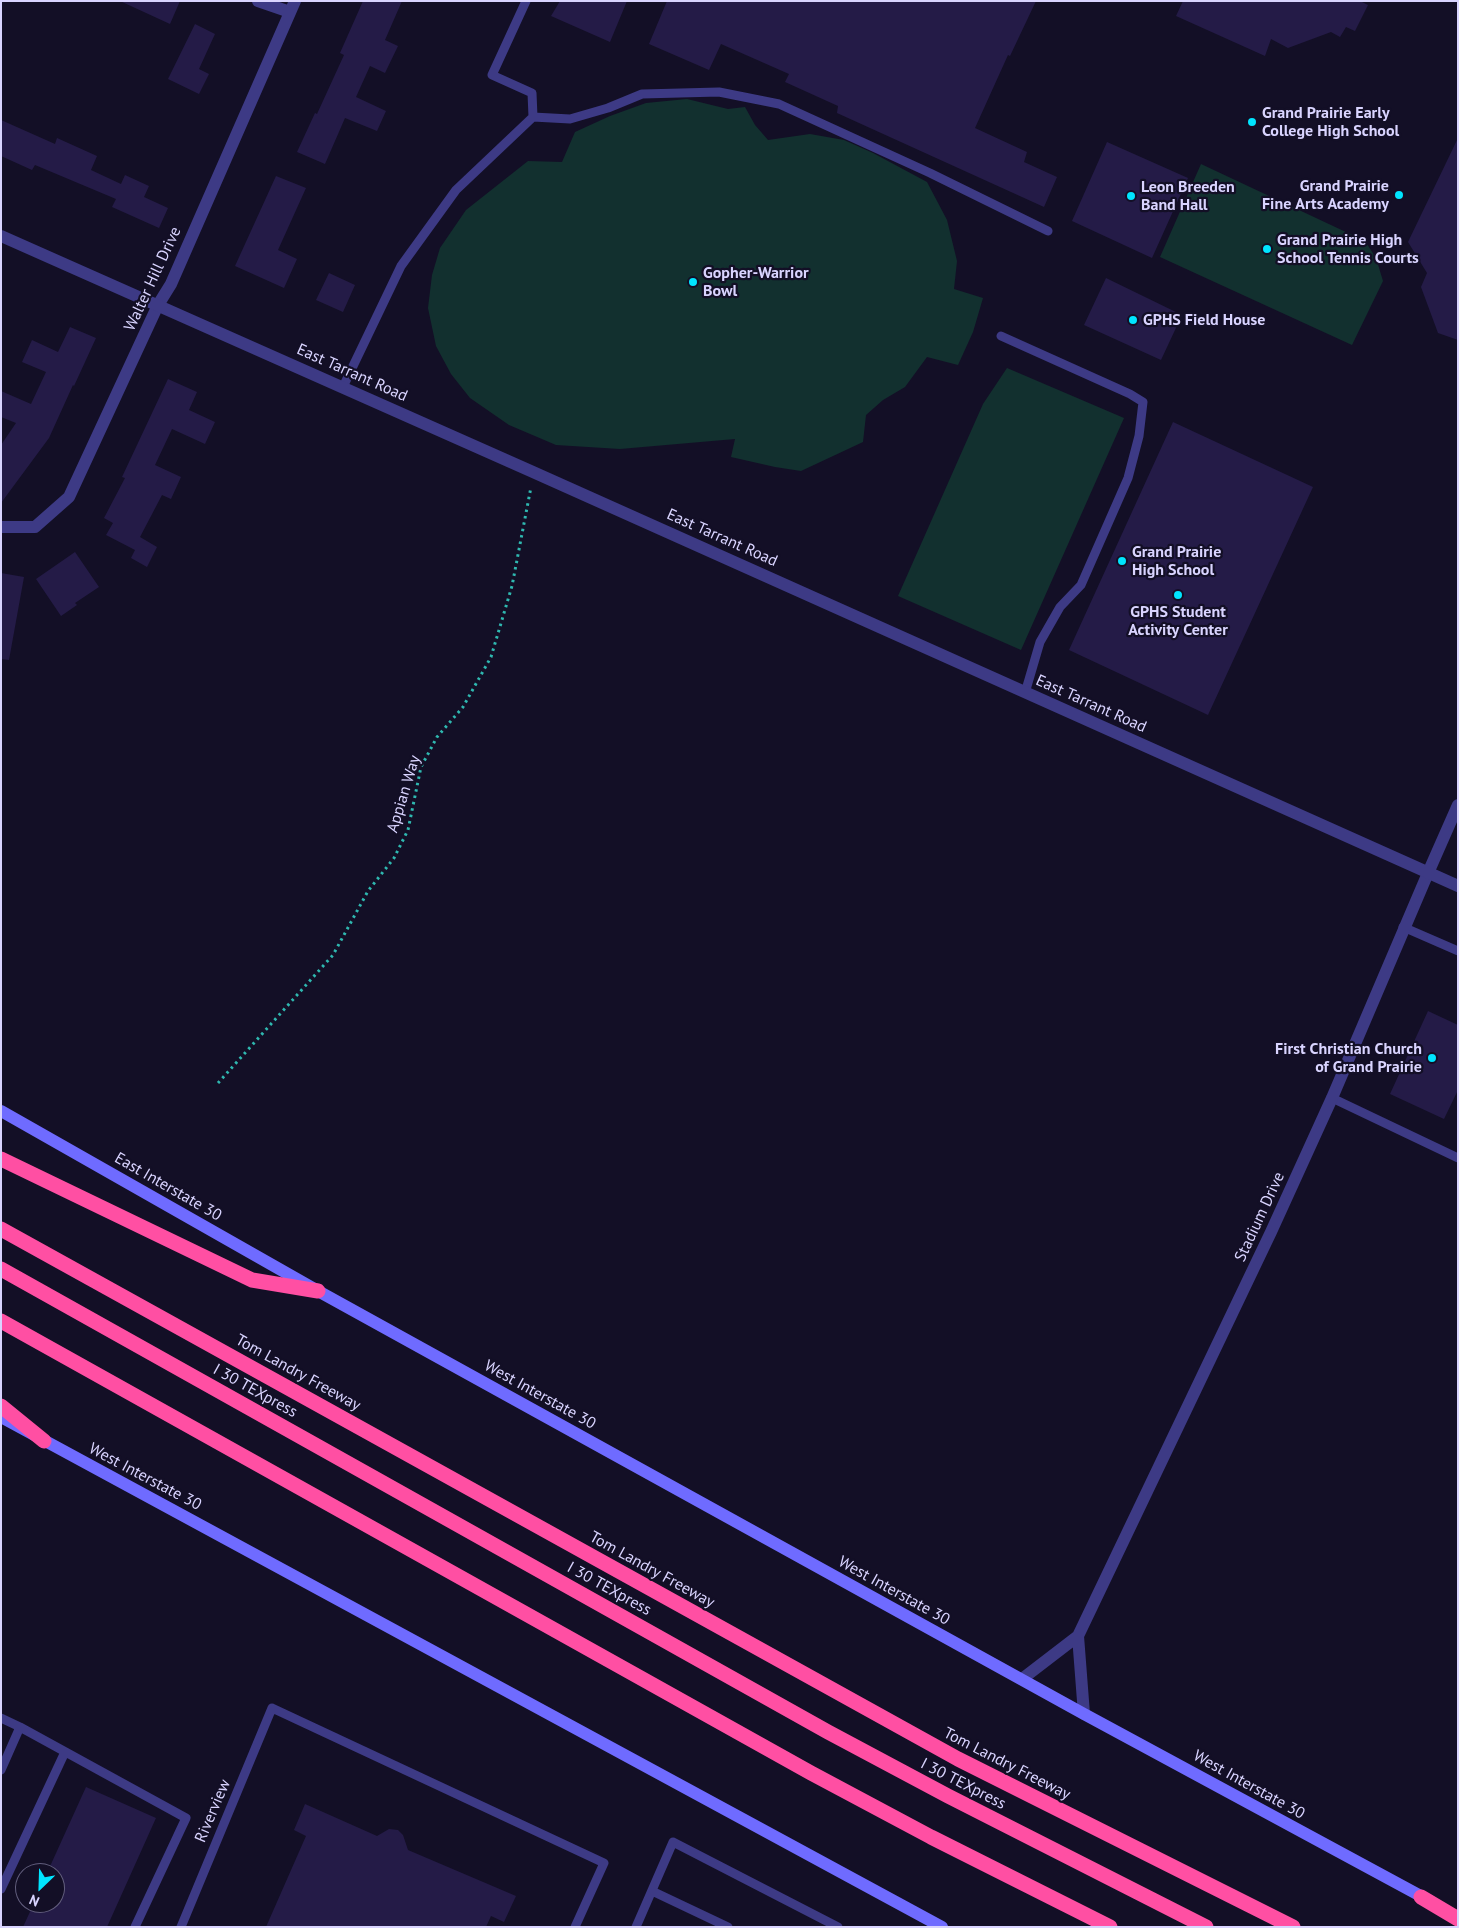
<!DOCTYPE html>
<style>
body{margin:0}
#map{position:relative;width:1459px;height:1928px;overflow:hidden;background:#130f26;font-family:"PT Sans",sans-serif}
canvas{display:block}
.frame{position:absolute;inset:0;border:2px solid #d9d4ff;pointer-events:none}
.north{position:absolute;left:15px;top:1863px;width:50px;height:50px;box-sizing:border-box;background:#130f26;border:1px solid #625e7d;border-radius:50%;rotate:204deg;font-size:14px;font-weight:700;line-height:20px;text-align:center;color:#d9d4ff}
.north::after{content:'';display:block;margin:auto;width:18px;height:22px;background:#00e5ff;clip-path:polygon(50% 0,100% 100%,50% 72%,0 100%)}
</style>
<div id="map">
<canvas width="1459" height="1928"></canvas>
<div class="frame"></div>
<div class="north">N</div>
</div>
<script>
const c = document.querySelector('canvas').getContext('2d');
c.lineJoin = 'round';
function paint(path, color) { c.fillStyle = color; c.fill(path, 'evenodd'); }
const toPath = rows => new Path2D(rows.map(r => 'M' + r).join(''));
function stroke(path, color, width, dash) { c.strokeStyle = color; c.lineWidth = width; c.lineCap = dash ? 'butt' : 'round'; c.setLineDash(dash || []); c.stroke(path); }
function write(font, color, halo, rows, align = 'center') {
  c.font = font + ' "PT Sans",sans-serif'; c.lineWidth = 4.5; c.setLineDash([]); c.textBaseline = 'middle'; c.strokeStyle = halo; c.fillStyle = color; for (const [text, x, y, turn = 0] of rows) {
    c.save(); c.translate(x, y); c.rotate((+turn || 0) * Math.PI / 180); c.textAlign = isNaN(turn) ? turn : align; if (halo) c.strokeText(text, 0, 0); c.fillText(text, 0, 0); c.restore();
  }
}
const green = toPath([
 [687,99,728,109,745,107,755,125,768,140,810,134,844,140,873,153,927,182,947,220,957,261,954,289,983,298,973,332,958,365,927,357,905,387,883,400,866,415,863,442,801,471,775,467,731,457,735,439,620,449,556,445,509,425,470,398,451,374,436,346,428,308,432,275,440,248,466,210,528,161,562,162,575,132,610,116,646,103],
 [1201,164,1365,241,1376,258,1383,281,1352,345,1160,257],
 [1007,368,1124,418,1021,650,898,596,983,404]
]);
const building = toPath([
 [120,1,180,1,170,24],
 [363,1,402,1,385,40,398,46,385,73,370,66,356,97,386,111,377,131,345,118,325,164,297,152,315,113,317,114,344,55,340,53],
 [560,1,627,1,610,42,551,16],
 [667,1,1036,1,1010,56,1008,55,975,128,1027,152,1024,162,1057,177,1044,207,837,113,838,106,785,82,789,74,721,44,709,70,649,44],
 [1183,1,1360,1,1368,5,1355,31,1346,27,1340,37,1331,32,1288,48,1271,39,1265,56,1176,16],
 [195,24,215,34,199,69,209,74,199,94,168,79],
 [1,120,55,144,57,138,97,156,91,170,121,184,125,175,149,186,144,197,168,208,159,228,112,207,116,199,35,165,32,170,1,156],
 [1458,138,1458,340,1438,333,1421,287,1427,273,1408,242],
 [1107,142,1188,178,1152,258,1072,221],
 [276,176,306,188,278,250,297,259,284,288,235,266],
 [329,273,355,285,343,312,316,300],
 [1106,278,1182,315,1161,360,1084,325],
 [70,327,96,338,74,386,73,385,49,438,1,503,1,445,16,423,1,417,1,391,31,404,46,372,22,362,32,340,58,352],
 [168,379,197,392,189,410,215,422,205,444,172,429,155,465,181,477,171,499,162,495,140,537,157,547,147,567,131,558,135,550,106,535,113,523,104,518,125,478,122,477],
 [1173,422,1313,487,1208,715,1069,650],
 [75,552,99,587,75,603,77,605,61,616,36,579],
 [1,573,24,577,9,660,1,659],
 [1428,1011,1458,1025,1458,1090,1444,1119,1390,1094],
 [86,1787,156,1818,107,1927,23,1927,34,1903,55,1903,55,1873,47,1873],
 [305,1804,377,1836,389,1829,398,1830,403,1835,408,1850,516,1896,504,1922,491,1916,486,1927,266,1927,306,1836,294,1830]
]);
const path = toPath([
 [218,1083,333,955,368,891,394,858,408,830,421,767,437,737,463,707,491,657,512,586,531,487]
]);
const service = toPath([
 [526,1,492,75,532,93,533,117],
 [1001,336,1130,394,1143,402,1139,436,1128,478,1081,585,1060,607,1040,642,1025,693],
 [343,387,401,266,456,190,533,117,570,119,608,108,642,94,719,92,779,104,930,173,1048,231],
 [1403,927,1458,951],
 [1332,1098,1458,1158],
 [1,1718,20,1727,1,1770],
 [20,1727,186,1818,135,1927],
 [1,1889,65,1752],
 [652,1891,728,1927],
 [181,1927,272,1708,604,1863,575,1927],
 [636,1927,673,1842,838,1927]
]);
const minor = toPath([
 [258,1,290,12],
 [1,527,35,527,69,497,158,305,171,284,295,1],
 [1078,1636,1271,1232,1332,1098,1428,873],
 [1022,1679,1078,1636,1084,1714]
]);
const tertiary = toPath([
 [1,236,533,472,1458,886],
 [1428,873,1458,805]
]);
const secondary = toPath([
 [1,1111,318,1291,1084,1714,1430,1901],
 [1,1417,942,1927]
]);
const motorway = toPath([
 [1,1159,252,1280,318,1291],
 [1,1229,958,1759,1293,1927],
 [1,1269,828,1732,948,1796,1206,1927],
 [1,1321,811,1773,931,1837,1110,1927],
 [1,1406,44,1441],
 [1421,1897,1458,1919]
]);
const markers = [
 [1252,122,5,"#00e5ff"],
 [1399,195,5,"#00e5ff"],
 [1131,196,5,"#00e5ff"],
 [1267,249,5,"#00e5ff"],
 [693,282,5,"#00e5ff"],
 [1133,320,5,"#00e5ff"],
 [1122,561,5,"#00e5ff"],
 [1178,595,5,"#00e5ff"],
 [1432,1058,5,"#00e5ff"]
];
const poiNames = [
 ["Grand Prairie Early",1262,113],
 ["College High School",1262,131],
 ["Grand Prairie",1389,186,"right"],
 ["Fine Arts Academy",1389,204,"right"],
 ["Leon Breeden",1141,187],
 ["Band Hall",1141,205],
 ["Grand Prairie High",1277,240],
 ["School Tennis Courts",1277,258],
 ["Gopher-Warrior",703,273],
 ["Bowl",703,291],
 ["GPHS Field House",1143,320],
 ["Grand Prairie",1132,552],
 ["High School",1132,570],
 ["GPHS Student",1178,612,"center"],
 ["Activity Center",1178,630,"center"],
 ["First Christian Church",1422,1049,"right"],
 ["of Grand Prairie",1422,1067,"right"]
];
const streetNames = [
 ["Walter Hill Drive",153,279,-65],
 ["East Tarrant Road",352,373,24],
 ["East Tarrant Road",722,538,24],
 ["East Tarrant Road",1091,704,24],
 ["Appian Way",404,794,-73],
 ["East Interstate 30",168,1187,30],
 ["Stadium Drive",1260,1217,-65],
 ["Tom Landry Freeway",298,1373,29],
 ["I 30 TEXpress",255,1391,29],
 ["West Interstate 30",540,1395,29],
 ["West Interstate 30",145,1477,28],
 ["Tom Landry Freeway",652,1570,29],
 ["I 30 TEXpress",609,1589,29],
 ["West Interstate 30",894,1591,29],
 ["Tom Landry Freeway",1007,1764,27],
 ["I 30 TEXpress",963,1784,27],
 ["West Interstate 30",1249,1785,29],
 ["Riverview",213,1811,-67]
];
paint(green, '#12302f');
paint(building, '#241b47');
stroke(path, '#2fb8b0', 3, [2.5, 4]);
stroke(service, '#3d3a85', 9);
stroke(minor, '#3d3a85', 12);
stroke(tertiary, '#3d3a85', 12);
stroke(secondary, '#6f6bff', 12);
stroke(motorway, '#ff4fa3', 15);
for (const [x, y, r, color] of markers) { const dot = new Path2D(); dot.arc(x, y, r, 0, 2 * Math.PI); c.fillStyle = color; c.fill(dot); stroke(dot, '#130f26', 2); }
write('bold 16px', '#d9d4ff', '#130f26', poiNames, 'left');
write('16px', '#d9d4ff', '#130f26', streetNames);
</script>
